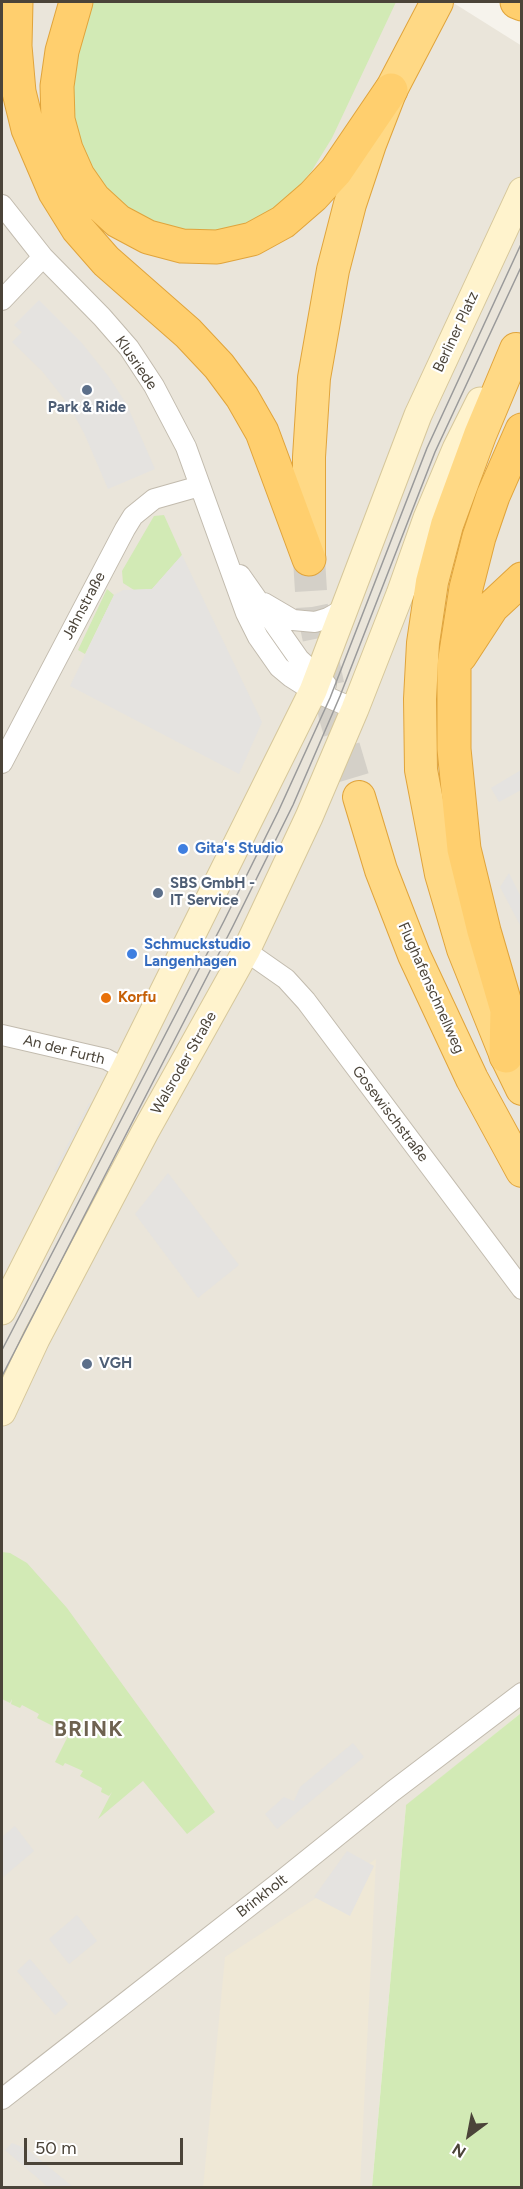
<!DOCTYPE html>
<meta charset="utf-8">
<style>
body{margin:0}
#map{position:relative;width:523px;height:2189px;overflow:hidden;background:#f6f3ec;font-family:Figtree,sans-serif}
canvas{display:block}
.frame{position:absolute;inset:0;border:3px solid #4b4439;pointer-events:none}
.north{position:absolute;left:439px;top:2105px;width:60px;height:60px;-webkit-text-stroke:4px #fff;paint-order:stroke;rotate:212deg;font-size:16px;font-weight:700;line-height:24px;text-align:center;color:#4b4439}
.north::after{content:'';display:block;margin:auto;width:21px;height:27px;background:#4b4439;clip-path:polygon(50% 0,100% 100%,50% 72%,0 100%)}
.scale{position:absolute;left:24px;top:2138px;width:159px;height:27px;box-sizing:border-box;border:3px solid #4b4439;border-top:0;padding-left:8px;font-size:18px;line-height:21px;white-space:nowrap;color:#4b4439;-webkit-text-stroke:4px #fff;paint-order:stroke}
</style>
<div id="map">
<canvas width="523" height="2189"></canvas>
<div class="frame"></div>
<div class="north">N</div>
<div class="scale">50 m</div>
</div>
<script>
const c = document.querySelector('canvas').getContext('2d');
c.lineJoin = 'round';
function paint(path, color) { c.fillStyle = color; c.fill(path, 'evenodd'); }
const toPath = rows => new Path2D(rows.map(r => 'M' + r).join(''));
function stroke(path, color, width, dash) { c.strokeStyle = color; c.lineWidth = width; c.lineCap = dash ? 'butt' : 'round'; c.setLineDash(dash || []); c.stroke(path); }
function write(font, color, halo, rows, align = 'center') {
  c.font = font + ' Figtree,sans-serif'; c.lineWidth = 4.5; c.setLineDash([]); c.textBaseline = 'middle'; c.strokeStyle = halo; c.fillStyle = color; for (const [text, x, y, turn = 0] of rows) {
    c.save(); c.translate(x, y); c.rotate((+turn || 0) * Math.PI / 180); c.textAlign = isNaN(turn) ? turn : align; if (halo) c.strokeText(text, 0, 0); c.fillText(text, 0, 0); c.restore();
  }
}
const residential = toPath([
 [2,2,452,2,522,46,521,1713,406,1806,372,2187,2,2188]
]);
const education = toPath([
 [376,1859,360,2187,203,2188,225,1957]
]);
const green = toPath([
 [86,2,396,2,332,138,311,172,293,193,272,211,258,220,220,231,175,230,137,217,111,196,77,146,68,84],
 [164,515,182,555,152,589,134,590,123,583,122,571,154,516],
 [107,589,114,595,85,654,78,650],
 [2,1552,10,1553,27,1563,67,1608,215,1812,187,1834,143,1781,98,1819,112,1792,109,1796,101,1792,102,1788,80,1776,83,1771,65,1763,63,1766,55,1762,69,1734,65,1738,57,1734,59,1729,37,1718,39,1714,22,1705,20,1708,11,1704,12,1699,10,1703,2,1699,3,1695,2,1694],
 [521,1713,521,2187,372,2187,406,1805]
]);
const parking = toPath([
 [39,300,81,342,109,377,127,405,155,469,108,489,84,433,68,404,42,371,12,342,22,332,14,325],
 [182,555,262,722,239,774,70,686,114,595,123,590,152,589],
 [521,770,521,790,499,802,491,788],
 [509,873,521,897,520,925,500,887],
 [89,1103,94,1105,59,1174,54,1171],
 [168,1173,239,1265,198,1298,135,1214],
 [353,1743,364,1757,277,1829,265,1814,284,1797,294,1801,300,1787],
 [15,1826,34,1851,2,1878,2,1837],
 [347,1851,374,1866,350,1916,314,1897],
 [77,1915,97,1941,69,1964,49,1939],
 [30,1959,68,2004,55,2015,17,1971],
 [12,2143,27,2149,73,2187,48,2187,5,2150]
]);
const trunkTunnel = toPath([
 [309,559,312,607,335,717,359,797]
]);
const minor = toPath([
 [2,205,43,257,102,317,129,348,154,386,186,447,246,613,258,637,279,667,291,677,313,691,355,709],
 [2,300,43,257],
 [240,575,299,659,326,684],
 [264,603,293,620,315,622,328,618,344,609],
 [2,763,125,529,133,516,154,499,200,486],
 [246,951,286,979,306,1001,522,1289],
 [2,1035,106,1059,125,1069],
 [2,2099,280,1882,393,1791,522,1693]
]);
const secondary = toPath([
 [2,1311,125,1069,313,691,418,415,522,191],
 [2,1412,36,1339,145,1132,246,951,309,817,355,709,400,594,427,518,456,449,480,401]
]);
const trunk = toPath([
 [516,349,480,435,447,525,432,582,423,643,420,699,421,770,441,874,463,949,506,1056,522,1089],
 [309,555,309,457,314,378,333,270,350,204,370,144,391,90,437,2],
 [359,797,381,870,414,955,472,1079,522,1171]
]);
const motorway = toPath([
 [16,2,15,46,19,92,28,129,55,192,78,229,106,261,188,333,219,366,242,397,262,432,309,559],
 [76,2,62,51,57,86,58,120,66,149,78,176,94,199,118,221,148,237,182,246,217,247,252,239,283,222,313,196,336,171,391,90],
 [517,2,522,4],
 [460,656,492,607,522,579],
 [506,1056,507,1010,484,931,464,849,454,749,454,665,466,588,479,537,493,496,522,430]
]);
const tram = toPath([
 [2,1350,224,921,278,812,330,698,427,448,522,242],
 [2,1376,233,926,293,805,340,696,435,452,522,265]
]);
const markers = [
 [87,390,6,"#5c6f8a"],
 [183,849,6,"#3f7fe0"],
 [158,893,6,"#5c6f8a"],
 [132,954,6,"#3f7fe0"],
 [106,998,6,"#e8710a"],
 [87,1364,6,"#5c6f8a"]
];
const streetNames = [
 ["Berliner Platz",456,332,-65],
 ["Klusriede",136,363,55],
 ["Jahnstraße",84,606,-62],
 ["Flughafenschnellweg",431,988,66],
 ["An der Furth",64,1050,14],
 ["Walsroder Straße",184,1063,-60],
 ["Gosewischstraße",390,1114,53],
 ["Brinkholt",262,1896,-38]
];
const serviceNames = [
 ["Park & Ride",87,408,"center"],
 ["SBS GmbH -",170,884],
 ["IT Service",170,901],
 ["VGH",99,1364]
];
const shopNames = [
 ["Gita's Studio",195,849],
 ["Schmuckstudio",144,945],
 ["Langenhagen",144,962]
];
const foodNames = [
 ["Korfu",118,998]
];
const districtNames = [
 ["BRINK",89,1730]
];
paint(residential, '#eae5da');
paint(education, '#efe8d6');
paint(green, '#d2eab5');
paint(parking, '#e5e3e0');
stroke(trunkTunnel, '#d4d0c8', 32, [32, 16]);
stroke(minor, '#c2bbae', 22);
stroke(secondary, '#d6c79b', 29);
stroke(trunk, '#e0a43c', 34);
stroke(motorway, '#e0a43c', 35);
stroke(minor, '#fff', 20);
stroke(secondary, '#fff3cd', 27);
stroke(trunk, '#ffd985', 32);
stroke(motorway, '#ffcf6e', 33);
stroke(tram, '#9a9a9a', 1.5);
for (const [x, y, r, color] of markers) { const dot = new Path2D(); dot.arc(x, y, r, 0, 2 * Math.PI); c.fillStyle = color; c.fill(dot); stroke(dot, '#fff', 2); }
write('15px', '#4b4439', '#fff', streetNames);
write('bold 15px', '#4e5e75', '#fff', serviceNames, 'left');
write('bold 15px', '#366cbe', '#fff', shopNames, 'left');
write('bold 15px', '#c56008', '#fff', foodNames, 'left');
c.letterSpacing = '1.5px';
write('bold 21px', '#6e6250', '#fff', districtNames);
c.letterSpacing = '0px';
</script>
